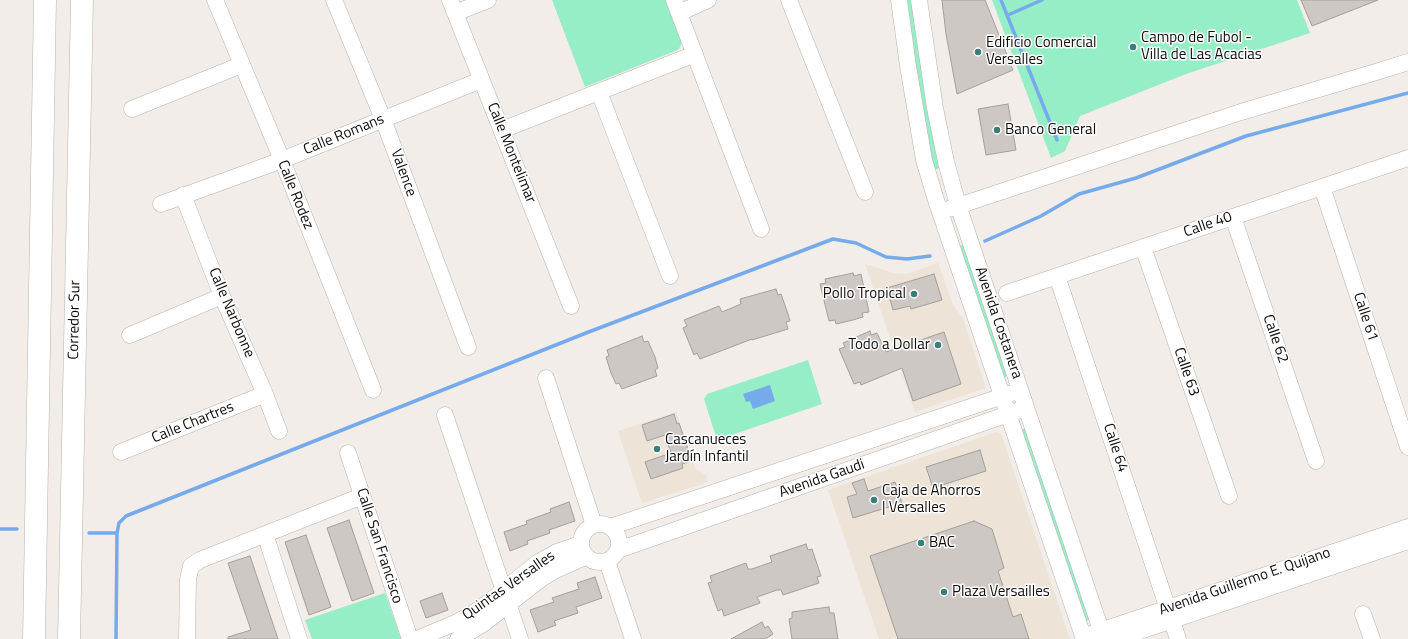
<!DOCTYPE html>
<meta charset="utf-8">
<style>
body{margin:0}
canvas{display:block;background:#f2ede8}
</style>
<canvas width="1408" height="639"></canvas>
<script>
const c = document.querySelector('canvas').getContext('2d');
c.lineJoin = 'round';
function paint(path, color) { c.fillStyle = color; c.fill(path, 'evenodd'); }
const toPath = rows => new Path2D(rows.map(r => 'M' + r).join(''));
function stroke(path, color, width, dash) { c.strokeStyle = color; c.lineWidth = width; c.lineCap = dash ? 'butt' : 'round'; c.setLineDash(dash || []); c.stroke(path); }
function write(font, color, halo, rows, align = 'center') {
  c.font = font + ' "Titillium Web",sans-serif'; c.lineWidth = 3; c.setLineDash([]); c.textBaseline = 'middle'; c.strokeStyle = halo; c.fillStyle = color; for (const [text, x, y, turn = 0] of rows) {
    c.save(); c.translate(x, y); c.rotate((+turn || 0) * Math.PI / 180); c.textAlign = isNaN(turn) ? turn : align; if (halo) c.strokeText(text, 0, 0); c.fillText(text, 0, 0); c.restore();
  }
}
const built = toPath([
 [938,263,953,305,963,318,986,388,915,412,865,264,893,273,906,274],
 [676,412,695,468,706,475,708,482,642,503,618,431],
 [996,432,1000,433,1002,436,1070,639,879,639,828,490]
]);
const green = toPath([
 [552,0,665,0,682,42,679,49,675,51,585,87],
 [906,0,913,0,940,165,939,168,937,169,934,168,924,119],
 [992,0,1297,0,1310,33,1186,74,1080,116,1065,151,1051,158],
 [962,245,965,246,1008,374,1005,378,1003,376,959,247],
 [808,360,822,404,717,440,704,399,707,394],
 [1022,429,1025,429,1028,430,1091,618,1087,621,1084,620,1020,432],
 [385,593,401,639,312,639,305,620]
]);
const water = toPath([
 [770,385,775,401,753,409,750,401,746,402,743,394]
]);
const stream = toPath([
 [1001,0,1057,140],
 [1008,15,1042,0],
 [985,241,1041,216,1079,194,1136,178,1246,136,1408,93],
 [0,529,17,529],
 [89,533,117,533,119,523,126,516,586,333,833,239,856,243,886,257,907,259,930,256],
 [116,639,117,533]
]);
const building = toPath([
 [942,0,985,0,1013,70,957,94,946,34,942,0],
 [1301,0,1378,0,1312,26,1301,0],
 [1008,104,1016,150,986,155,978,109,1008,104],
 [853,273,854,276,861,274,869,312,862,313,863,317,853,320,836,324,835,320,829,321,820,284,826,283,825,279,853,273],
 [934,274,942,300,911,309,910,306,893,310,887,288,934,274],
 [776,289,778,295,781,294,788,314,790,321,786,322,788,329,752,340,752,339,700,359,697,353,694,355,683,328,687,326,684,320,719,306,722,312,741,304,740,299,776,289],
 [870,331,871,335,877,333,886,352,944,332,961,384,913,401,902,368,861,385,860,382,854,384,839,349,845,347,843,343,870,331],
 [642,336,644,342,648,341,655,357,658,368,655,370,657,376,622,389,619,383,616,384,611,373,606,357,609,356,607,350,642,336],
 [674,414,677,424,679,423,692,461,682,464,683,468,651,479,645,462,671,453,665,435,647,441,642,425,674,414],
 [980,450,986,471,933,488,926,467,980,450],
 [864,479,868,491,895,482,902,503,853,518,847,497,857,494,852,483,864,479],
 [569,502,575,521,549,530,550,533,527,541,528,544,510,551,504,532,527,524,526,521,551,512,550,509,569,502],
 [349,520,374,593,352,601,327,528,349,520],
 [974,521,992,529,1004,568,998,571,1013,617,1021,614,1029,639,898,639,870,556,974,521],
 [306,535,331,607,309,615,285,542,306,535],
 [806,544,808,550,812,549,821,576,817,577,819,583,783,595,781,590,777,590,757,597,760,603,724,616,722,609,718,611,708,583,712,582,710,576,746,563,748,569,752,569,772,562,770,556,806,544],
 [250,556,275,630,278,639,228,639,228,637,251,630,228,563,250,556],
 [595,577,602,598,576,607,578,613,554,621,556,625,538,632,530,610,554,602,552,598,579,589,577,583,595,577],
 [442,593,448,610,426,618,420,601,442,593],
 [829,607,830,613,834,613,838,639,792,639,789,619,792,618,792,612,829,607],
 [762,622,765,628,768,626,773,634,765,639,731,639,762,622]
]);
const minor = toPath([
 [215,0,282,160,373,390],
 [334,0,383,119,468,347],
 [450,0,571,306],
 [674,0,761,229],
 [789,0,865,192],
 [899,0,908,66,924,160,935,197,1084,639],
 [919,0,935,108,946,162,958,205,1104,639],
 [455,13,488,0],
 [679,13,708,0],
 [599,92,670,276],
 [132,109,241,65],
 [502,130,695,54],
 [1322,187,1408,447],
 [183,195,222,296,265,394,279,431],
 [161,204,282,160,481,80],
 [949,209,1241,112,1376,72,1408,62],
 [1233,217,1316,461],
 [1143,247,1229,496],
 [1057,276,1178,639],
 [1007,293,1408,158],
 [130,335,222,296],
 [546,378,594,525],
 [445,415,520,639],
 [121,452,265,394],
 [348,453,410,639],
 '581 543a19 19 0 1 1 38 0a19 19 0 1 1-38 0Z',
 [610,527,1012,393],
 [265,534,299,639],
 [618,550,1017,411],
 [607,561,633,639],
 [1363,614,1372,639],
 [1091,634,1408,527],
 [187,639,188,579,191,566,200,560,362,496],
 [417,639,455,623,472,614,489,602,537,563,557,552,580,544],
 [458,639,483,624,541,579,556,570,585,557],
 [1116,639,1408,541]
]);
const highway = toPath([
 [34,639,45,0],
 [69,639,82,0]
]);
const markers = [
 [1133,47,4,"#377f7c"],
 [978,52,4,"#377f7c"],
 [997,130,4,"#377f7c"],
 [914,294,4,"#377f7c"],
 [938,345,4,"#377f7c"],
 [657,449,4,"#377f7c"],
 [874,500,4,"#377f7c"],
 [921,543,4,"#377f7c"],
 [944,592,4,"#377f7c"]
];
const poiNames = [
 ["Campo de Fubol -",1141,38],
 ["Villa de Las Acacias",1141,55],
 ["Edificio Comercial",986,43],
 ["Versalles",986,60],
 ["Banco General",1005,130],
 ["Pollo Tropical",906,294,"right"],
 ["Todo a Dollar",930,345,"right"],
 ["Cascanueces",665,440],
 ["Jardín Infantil",665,457],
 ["Caja de Ahorros",882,491],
 ["| Versalles",882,508],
 ["BAC",929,543],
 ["Plaza Versailles",952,592]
];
const streetNames = [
 ["Calle Romans",344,135,-22],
 ["Calle Montelimar",511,153,68],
 ["Valence",403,173,70],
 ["Calle Rodez",295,195,68],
 ["Calle 40",1208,225,-19],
 ["Calle Narbonne",231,313,67],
 ["Calle 61",1365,317,72],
 ["Corredor Sur",75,320,-89],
 ["Avenida Costanera",998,323,71],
 ["Calle 62",1275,339,71],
 ["Calle 63",1186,372,71],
 ["Calle Chartres",193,423,-22],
 ["Calle 64",1115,448,72],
 ["Avenida Gaudi",822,479,-19],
 ["Calle San Francisco",379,546,72],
 ["Avenida Guillermo E. Quijano",1245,582,-19],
 ["Quintas Versalles",509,586,-35]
];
paint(built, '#ede3d7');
paint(green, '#96eec6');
paint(water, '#75abeb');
stroke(stream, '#75abeb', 3.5);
paint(building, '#cec8c4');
stroke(building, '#a49f9a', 1);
stroke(minor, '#b7b3ae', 17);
stroke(highway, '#b7b3ae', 23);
stroke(minor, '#fff', 16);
stroke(highway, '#fff', 22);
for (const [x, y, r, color] of markers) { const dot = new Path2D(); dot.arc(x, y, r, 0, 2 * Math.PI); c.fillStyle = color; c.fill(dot); stroke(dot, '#fff', 1.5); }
write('15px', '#0f0d0b', '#fff', poiNames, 'left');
write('15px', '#0f0d0b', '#fff', streetNames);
</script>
